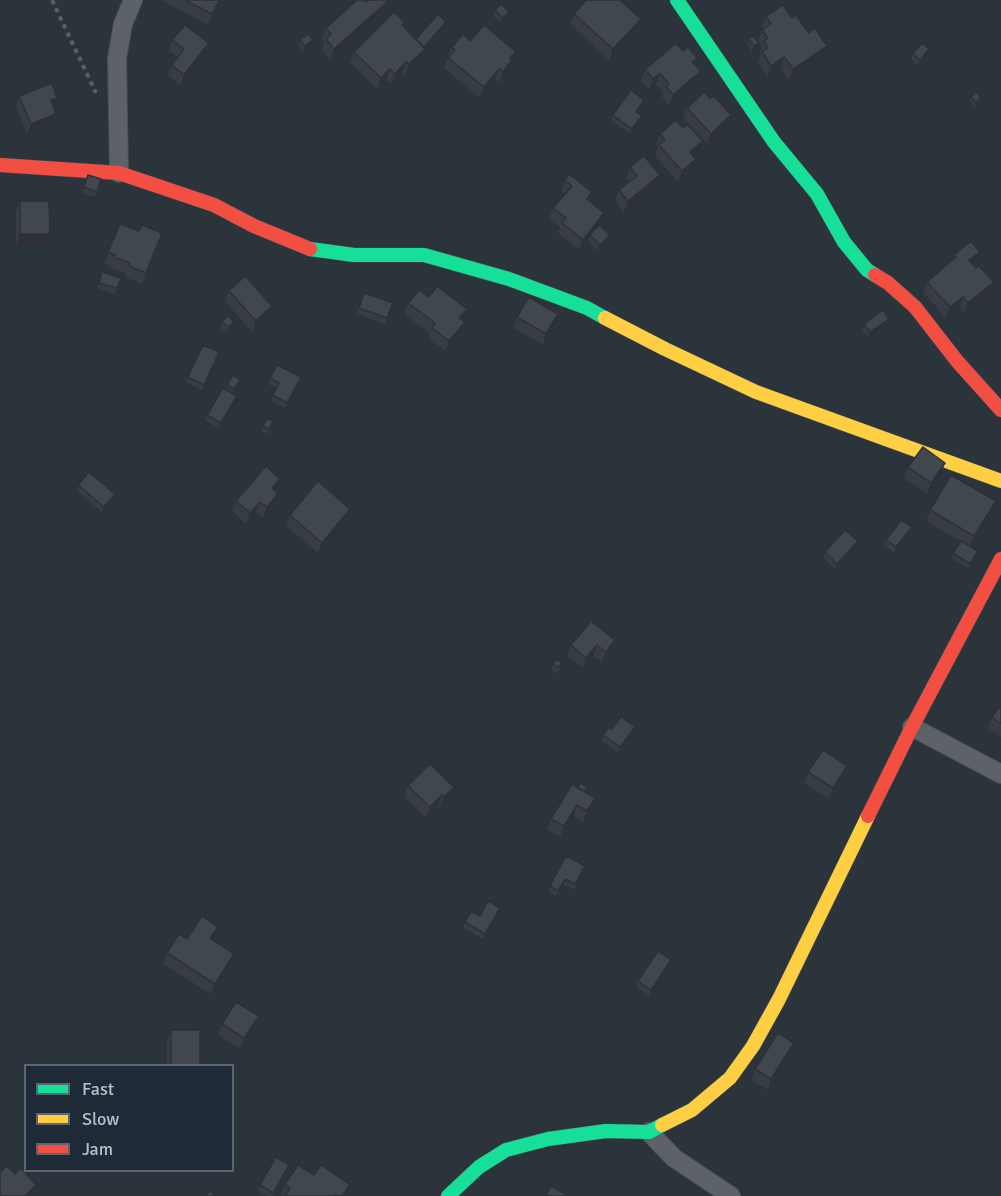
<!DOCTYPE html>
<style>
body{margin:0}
#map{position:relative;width:1001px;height:1196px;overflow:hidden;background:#2b333b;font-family:Signika,sans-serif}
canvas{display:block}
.legend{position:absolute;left:24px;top:1064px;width:210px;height:108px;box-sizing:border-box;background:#1e2a36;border:2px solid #5b6672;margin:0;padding:8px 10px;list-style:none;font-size:18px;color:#b6c0cb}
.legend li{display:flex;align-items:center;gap:12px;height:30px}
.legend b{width:30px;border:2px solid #5b6672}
</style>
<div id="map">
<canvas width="1001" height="1196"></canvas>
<ul class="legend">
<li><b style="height:8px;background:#16e098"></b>Fast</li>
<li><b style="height:8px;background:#ffcf43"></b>Slow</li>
<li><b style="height:8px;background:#f24e42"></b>Jam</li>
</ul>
</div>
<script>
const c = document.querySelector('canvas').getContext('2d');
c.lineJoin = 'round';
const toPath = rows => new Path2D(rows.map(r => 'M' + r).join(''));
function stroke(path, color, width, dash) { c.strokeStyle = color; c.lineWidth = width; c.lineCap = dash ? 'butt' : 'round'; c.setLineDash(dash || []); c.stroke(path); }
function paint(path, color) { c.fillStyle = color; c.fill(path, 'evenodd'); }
const path = toPath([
 [52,0,96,93]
]);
const street = toPath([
 [119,173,117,58,123,24,133,0],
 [912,727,1001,774],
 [649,1132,674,1158,731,1196]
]);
const fast = toPath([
 [677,0,774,142,817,194,844,242,867,270,875,275],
 [310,249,354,255,424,255,509,279,587,308,605,318],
 [448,1196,479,1167,506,1150,548,1139,606,1131,649,1132,662,1125]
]);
const slow = toPath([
 [605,318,665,349,756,392,1001,481],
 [662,1125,692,1110,730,1078,753,1046,779,999,868,816]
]);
const jam = toPath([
 [0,165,119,173,214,205,254,226,310,249],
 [875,275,888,283,915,307,957,361,1001,410],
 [868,816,912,727,1001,559]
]);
const wall = toPath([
 [164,0,222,0,208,25,163,1],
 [357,0,385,0,387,2,383,12,330,59,322,50,324,42,322,39,326,28],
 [495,10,509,12,507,17,501,23,493,16],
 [574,14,641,19,637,30,609,60,570,24],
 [766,16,792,18,823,56,789,80,781,68,768,77,758,63,761,54,760,52,762,45,758,41,762,30,764,29,762,27],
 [405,23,403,27,416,39,444,27,424,50,421,59,405,75,402,73,391,84,386,80,377,89,350,63,354,52],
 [749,39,757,48,752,52,747,44],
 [172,40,205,54,180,85,168,75,172,65,177,57,168,51],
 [300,40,313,40,311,45,303,52,298,45],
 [452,47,509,71,499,82,495,80,480,98,444,68],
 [929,49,927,55,918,66,911,59,913,54],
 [695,65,701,71,697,82,669,105,662,97,663,92,656,84,649,90,641,81,645,70],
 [19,96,54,108,52,125,27,134,16,106],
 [971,97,981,98,979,104,974,108,969,102],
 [710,99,731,115,728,125,707,144,683,118,687,108],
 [644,100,642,105,637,113,642,116,640,121,630,134,611,120,613,115],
 [683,128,703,141,699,152,694,156,696,159,692,169,678,182,655,156,658,147,656,144,660,134],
 [630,167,660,175,656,186,624,212,615,201,619,190,630,182,626,178],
 [88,175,101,179,95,197,82,193],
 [565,180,589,200,600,223,597,228,610,235,608,240,598,251,588,241,589,238,579,250,558,233,560,227,549,219,553,208,565,194,561,191],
 [20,201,46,245,16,245,16,212],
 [120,224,139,231,162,233,142,284,125,277,126,273,111,268,111,266,104,263],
 [954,255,976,262,973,265,990,293,964,314,959,307,946,318,923,292,927,282,952,260],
 [102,272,121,278,115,294,97,288],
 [229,291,272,306,268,317,252,332,225,301],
 [364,293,393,303,385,324,357,314],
 [429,297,467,309,462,320,465,322,461,333,446,352,428,338,430,333,404,314,408,303],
 [517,317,554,325,543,345,513,328],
 [222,322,232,326,227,333,220,328],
 [864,324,887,325,868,338,862,329],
 [217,358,202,390,186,382,188,377],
 [270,378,299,383,285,408,271,401,276,388,268,384],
 [227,385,238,385,232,394,235,402,219,429,205,420,207,415,225,390],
 [273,421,267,434,261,431,263,426],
 [908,467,941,474,927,494,904,478],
 [78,485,115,494,113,499,102,512,77,491],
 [277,490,275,491,275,505,263,518,256,512,246,524,232,511,236,501],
 [350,509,347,520,318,553,286,526,290,515],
 [930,510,992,511,970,547,976,556,968,569,951,558,953,553,960,541,926,521],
 [910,533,894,553,884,545,886,540],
 [856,547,835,569,823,558,825,552],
 [615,640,611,651,602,662,593,656,583,668,567,656,571,645],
 [562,663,560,669,556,674,551,669,553,664],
 [1001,705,1001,737,988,728,992,717],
 [635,727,633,732,618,753,601,740,603,735,612,729],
 [847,766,844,777,829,799,804,783,808,772],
 [408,786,454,787,450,797,440,808,438,806,426,818,404,797],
 [577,788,587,788,585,792,595,798,591,809,583,822,573,816,560,837,547,829,551,819],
 [585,866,574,890,563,884,556,896,548,892,550,886],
 [498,913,483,939,463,928,465,922,480,916],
 [218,927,212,940,234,954,230,964,211,994,163,964,167,953,187,939],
 [671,960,669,965,649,996,636,987,638,981],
 [259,1016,255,1027,240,1049,218,1035,222,1024],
 [171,1030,200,1065,167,1065,167,1040],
 [794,1043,790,1053,768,1090,751,1080,755,1069],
 [289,1165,287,1170,273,1196,267,1196,258,1191,260,1185],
 [285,1184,346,1196,282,1196,281,1195]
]);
const shadedWall = toPath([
 [220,0,222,0,208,25,212,14],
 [387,2,383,12,330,59,334,49],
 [509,12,507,17,501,23,503,18],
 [641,19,637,30,609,60,613,49],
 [446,22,444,27,424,50,421,59,405,75,409,64],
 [313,40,311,45,303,52,305,46],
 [209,43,205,54,180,85,184,75],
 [759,43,757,48,752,52,754,46],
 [827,46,823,56,789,80,793,69],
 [929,49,927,55,918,66,920,60],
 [516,52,509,71,499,82,503,72,510,58],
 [784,57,781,68,768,77,771,66],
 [406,62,402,73,391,84,395,74],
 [390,69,386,80,377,89,381,78],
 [499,69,495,80,480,98,484,87],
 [701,71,697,82,669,105,673,95],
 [660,73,656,84,649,90,653,79],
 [57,98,54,108,51,100],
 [981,98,979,104,974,108,976,103],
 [56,114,52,125,27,134,31,124],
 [731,115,728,125,707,144,711,134],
 [642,116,640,121,630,134,632,129],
 [703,141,699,152,686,163,690,152],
 [696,159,692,169,678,182,682,171],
 [660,175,656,186,624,212,628,201],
 [604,213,600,223,590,236,590,235,589,238,579,250,583,240],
 [20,234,50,234,46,245,16,245],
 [610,235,608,240,598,251,600,245],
 [980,252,976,262,966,271,969,260],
 [994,282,990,293,964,314,968,303],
 [963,297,959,307,946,318,950,307],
 [272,306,268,317,252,332,256,321],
 [467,309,463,319,455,329,459,318],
 [558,314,554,325,543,345,546,334],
 [889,319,887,325,868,338,870,332],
 [234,321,232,326,227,333,229,327],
 [465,322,461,333,446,352,449,341],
 [301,377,299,383,285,408,287,403],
 [237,396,235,402,219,429,221,423],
 [945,463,941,474,927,494,931,483],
 [280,479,277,490,268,499,272,488],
 [115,494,113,499,102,512,104,507],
 [278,494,275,505,263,518,267,507],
 [996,501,992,511,970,547,974,536],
 [260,502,256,512,246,524,250,513],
 [350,509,347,520,318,553,322,543],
 [912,527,910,533,894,553,896,547],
 [858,541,856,547,835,569,837,564],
 [978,551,976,556,968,569,970,564],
 [615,640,611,651,602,662,606,652],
 [597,645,593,656,583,668,586,658],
 [635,727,633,732,618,753,620,747],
 [847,766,844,777,829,799,833,788],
 [454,787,450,797,440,808,444,797],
 [442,795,438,806,426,818,430,807],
 [595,798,591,809,583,822,587,811],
 [577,805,573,816,560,837,564,826],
 [500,908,498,913,483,939,485,934],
 [218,927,214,937,206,949,210,938],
 [234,954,230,964,211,994,215,984],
 [671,960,669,965,649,996,651,990],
 [259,1016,255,1027,240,1049,244,1038],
 [794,1043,790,1053,768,1090,771,1079],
 [289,1165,287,1170,272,1196,273,1193],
 [36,1185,32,1196,24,1196],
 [350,1185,347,1195,342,1196]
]);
const building = toPath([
 [185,0,220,0,212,14,185,0],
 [357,0,364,0,366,2,369,0,385,0,387,2,334,49,326,39,331,34,326,28,357,0],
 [586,0,620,0,641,19,613,49,574,14,586,0],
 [501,4,509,12,503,18,495,10,501,4],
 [783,5,792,18,796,15,809,33,815,28,827,46,793,69,784,57,771,66,762,52,768,48,764,41,768,38,762,30,771,24,766,16,783,5],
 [394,12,405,23,402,25,425,49,409,64,406,62,395,74,390,69,381,78,354,52,394,12],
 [438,14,446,22,424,47,416,39,438,14],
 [185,25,209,43,184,75,172,65,184,49,172,40,185,25],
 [484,25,516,52,510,58,512,60,503,72,499,69,484,87,448,58,455,50,452,47,463,34,470,41,484,25],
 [308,34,313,40,305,46,300,40,308,34],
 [752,35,759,43,754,46,749,39,752,35],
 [676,43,683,51,688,47,697,58,692,62,701,71,673,95,666,86,669,84,660,73,653,79,645,70,676,43],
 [922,43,929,49,920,60,913,54,922,43],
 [52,83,57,98,51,100,56,114,31,124,19,96,52,83],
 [631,90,644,100,636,112,642,116,632,129,613,115,631,90],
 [704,92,710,99,714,96,731,115,711,134,687,108,704,92],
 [977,92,981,98,976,103,971,97,977,92],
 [675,120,683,128,687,124,703,141,690,152,696,159,682,171,659,145,665,140,660,134,675,120],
 [644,156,660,175,628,201,619,190,637,176,630,167,644,156],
 [569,174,592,192,587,199,604,213,583,240,562,223,566,218,553,208,572,186,565,180,569,174],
 [88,175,101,179,97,192,84,187,88,175],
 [20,201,49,201,50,234,20,234,20,201],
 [120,224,139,231,142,225,162,233,146,273,129,266,130,263,114,257,115,255,108,252,120,224],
 [599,225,610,235,600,245,590,235,599,225],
 [971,241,980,252,969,260,976,268,979,266,994,282,968,303,963,297,950,307,927,282,956,257,954,255,971,241],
 [102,272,121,278,117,288,99,283,102,272],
 [245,276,272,306,256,321,229,291,245,276],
 [437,286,467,309,459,318,465,322,449,341,432,328,435,323,408,303,419,290,429,297,437,286],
 [364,293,393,303,387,318,359,308,364,293],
 [529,297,558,314,546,334,517,317,529,297],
 [883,310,889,319,870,332,864,324,883,310],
 [227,316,234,321,229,327,222,322,227,316],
 [203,345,219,352,204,385,188,377,203,345],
 [277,365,301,377,287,403,273,395,279,383,270,378,277,365],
 [233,375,240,380,234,389,227,385,233,375],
 [223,388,237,396,221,423,207,415,223,388],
 [267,418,273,421,269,429,263,426,267,418],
 [923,447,945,463,931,483,908,467,923,447],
 [266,466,280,479,272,488,278,494,267,507,260,502,250,513,236,501,266,466],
 [89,472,115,494,104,507,78,485,89,472],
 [951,475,996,501,974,536,930,510,951,475],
 [318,481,350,509,322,543,290,515,318,481],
 [901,520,912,527,896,547,886,540,901,520],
 [845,530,858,541,837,564,825,552,845,530],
 [961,541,978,551,970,564,953,553,961,541],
 [591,621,615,640,606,652,597,645,586,658,571,645,591,621],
 [557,659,562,663,558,668,553,664,557,659],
 [1001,705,1001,724,992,717,1001,705],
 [621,717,635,727,620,747,603,735,608,728,612,729,621,717],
 [823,750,847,766,833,788,808,772,823,750],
 [430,764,454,787,444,797,442,795,430,807,408,786,430,764],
 [581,783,587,788,584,791,577,788,581,783],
 [572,784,595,798,587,811,577,805,564,826,551,819,572,784],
 [566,856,585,866,575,884,565,879,558,891,550,886,566,856],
 [488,901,500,908,485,934,465,922,471,911,480,916,488,901],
 [202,916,218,927,210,938,234,954,215,984,167,953,179,934,187,939,202,916],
 [658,951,671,960,651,990,638,981,658,951],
 [236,1002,259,1016,244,1038,222,1024,236,1002],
 [171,1030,200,1030,200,1065,171,1065,171,1030],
 [778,1033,794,1043,771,1079,755,1069,778,1033],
 [276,1157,289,1165,273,1193,260,1185,276,1157],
 [298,1165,314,1175,321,1165,350,1185,342,1196,335,1195,335,1196,285,1196,290,1188,285,1184,298,1165],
 [7,1166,15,1174,21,1168,36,1185,25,1196,0,1196,0,1172,7,1166],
 [551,1186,568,1196,546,1196,551,1186],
 [210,1191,216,1196,206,1196,210,1191]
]);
stroke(street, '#494f55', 20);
stroke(fast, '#494f55', 15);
stroke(slow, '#494f55', 15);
stroke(jam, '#494f55', 15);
stroke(path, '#596065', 4, [4.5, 4.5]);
stroke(street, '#5c6268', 18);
stroke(fast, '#16e098', 14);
stroke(slow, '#ffcf43', 14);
stroke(jam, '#f24e42', 14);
paint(wall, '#383d43');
paint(shadedWall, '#2e3237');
paint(building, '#41474e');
stroke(building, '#2e3237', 1.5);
</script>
